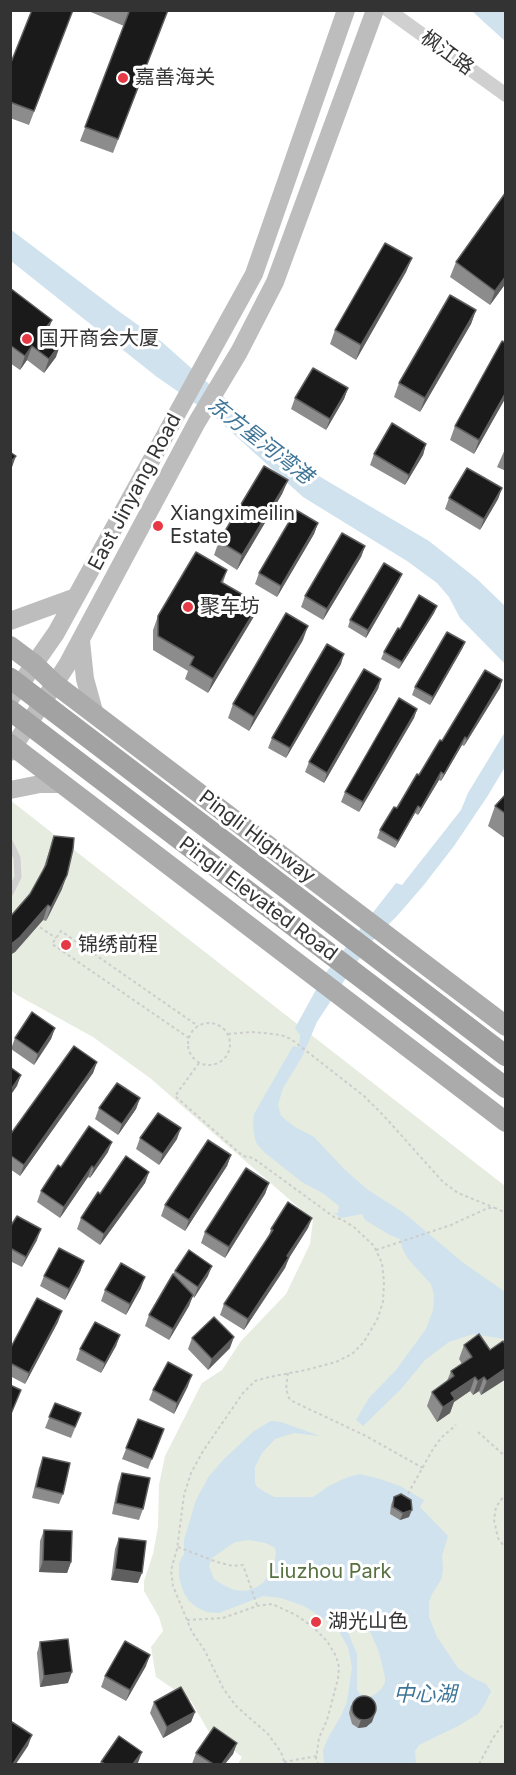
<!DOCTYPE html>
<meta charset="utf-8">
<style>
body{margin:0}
#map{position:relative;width:516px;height:1775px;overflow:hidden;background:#fff;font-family:Inter,sans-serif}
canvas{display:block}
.frame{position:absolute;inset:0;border:12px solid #333;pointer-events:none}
</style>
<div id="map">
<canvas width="516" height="1775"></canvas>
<div class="frame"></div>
</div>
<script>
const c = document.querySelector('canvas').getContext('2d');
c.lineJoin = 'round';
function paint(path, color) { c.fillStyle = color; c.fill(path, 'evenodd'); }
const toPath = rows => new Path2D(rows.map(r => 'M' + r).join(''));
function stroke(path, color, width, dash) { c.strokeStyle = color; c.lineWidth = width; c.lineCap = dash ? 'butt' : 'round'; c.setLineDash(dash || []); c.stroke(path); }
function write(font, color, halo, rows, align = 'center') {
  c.font = font + ' Inter,"Noto Sans SC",sans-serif'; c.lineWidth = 6; c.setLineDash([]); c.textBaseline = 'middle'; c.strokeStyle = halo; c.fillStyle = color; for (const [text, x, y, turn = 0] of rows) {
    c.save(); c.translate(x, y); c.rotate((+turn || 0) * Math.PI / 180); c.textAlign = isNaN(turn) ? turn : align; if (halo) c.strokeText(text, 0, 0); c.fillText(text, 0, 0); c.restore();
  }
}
const green = toPath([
 [10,800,505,1186,505,1764,238,1764,242,1757,209,1732,191,1701,156,1677,151,1647,163,1631,159,1617,144,1591,144,1581,153,1554,158,1527,159,1485,165,1456,202,1383,222,1370,241,1341,286,1294,310,1244,313,1220,150,1078,93,1037,17,995,11,990]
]);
const water = toPath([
 [472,11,505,11,505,41,485,23],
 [10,229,117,310,162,342,246,417,312,472,429,541,477,579,505,606,505,664,460,618,449,597,437,583,407,561,303,497,216,418,157,377,11,261],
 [505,732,505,767,487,797,454,846,423,886,397,916,371,942,344,981,317,1022,302,1057,283,1088,278,1105,281,1116,295,1127,314,1137,344,1169,368,1190,404,1213,461,1261,505,1292,505,1339,473,1334,449,1342,425,1360,401,1389,363,1426,356,1420,369,1398,396,1370,426,1329,433,1310,434,1295,431,1284,409,1260,403,1250,400,1239,390,1235,365,1220,362,1214,341,1218,334,1213,338,1213,339,1206,324,1194,302,1182,265,1153,257,1144,255,1139,253,1126,254,1114,293,1046,299,1047,300,1035,295,1028,324,975,396,883,402,885,461,810,468,793],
 [271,1421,281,1422,320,1436,294,1433,275,1439,262,1453,255,1467,255,1483,257,1487,265,1492,274,1497,313,1497,329,1486,348,1477,360,1474,380,1479,400,1486,424,1500,420,1507,448,1536,442,1556,443,1568,442,1578,432,1594,429,1602,429,1617,437,1637,458,1668,471,1677,486,1684,491,1691,485,1704,478,1714,458,1726,419,1745,415,1751,416,1764,324,1764,323,1750,328,1738,342,1714,347,1702,352,1667,348,1647,338,1630,329,1622,304,1606,281,1598,263,1596,219,1613,207,1612,198,1608,189,1601,184,1593,179,1578,179,1563,184,1554,184,1540,196,1500,209,1476,224,1459,254,1431],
 [249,1540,266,1543,275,1548,276,1553,274,1565,264,1582,257,1587,246,1591,234,1590,223,1585,214,1579,209,1566,212,1558,235,1542],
 [358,1617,364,1621,373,1638,379,1652,385,1677,385,1682,382,1688,377,1693,370,1697,360,1694,357,1690,357,1654,347,1630,350,1621]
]);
const path = toPath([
 [35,924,56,938],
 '188 1044a21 21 0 1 1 42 0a21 21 0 1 1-42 0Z',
 [228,1034,251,1032,264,1033,281,1035,291,1039,364,1096,384,1116,443,1182,458,1193,495,1208],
 [189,1038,52,944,61,931,198,1026],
 [199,1063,175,1096,243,1156,253,1158,334,1217,343,1220,355,1228,374,1246,382,1263,384,1282,383,1302,377,1320,363,1343,352,1354,336,1362,306,1370,269,1377,255,1381,243,1393,203,1451,191,1473,184,1495,177,1549,171,1570,173,1586,192,1632,205,1651,223,1688,236,1706,268,1734,281,1752,285,1764],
 [376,1250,451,1225,488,1208,495,1208,506,1213],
 [288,1373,286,1389,289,1398,294,1402,364,1435,423,1468],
 [478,1432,506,1457],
 [506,1493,496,1507,494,1520,498,1538,506,1549],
 [405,1499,433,1449,441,1438,456,1425],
 [178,1547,217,1562,233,1566,243,1565,257,1605],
 [187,1620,223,1618,257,1606,272,1604,296,1615,313,1627,327,1641,336,1656,339,1667,338,1679,327,1720,319,1738,316,1759,318,1764],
 [284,1762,317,1756],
 [479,1764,493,1738,506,1720]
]);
const service = toPath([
 [10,843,17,858,18,877,10,893]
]);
const minor = toPath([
 [388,10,506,95]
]);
const secondary = toPath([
 [10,621,76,597],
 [81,641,85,679,95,715],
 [10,699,56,633,254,274,346,10],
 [10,752,67,665,197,422,239,352,275,282,375,10],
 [10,790,40,784,62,784]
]);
const primary = toPath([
 [10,646,34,664,55,684,506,1026],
 [10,744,506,1122]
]);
const trunkBridge = toPath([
 [10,678,506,1056],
 [10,710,506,1088]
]);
const wall = toPath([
 [73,10,29,125,10,118,10,65],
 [86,10,168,10,113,153,80,141,124,26],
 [506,192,506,283,490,305,450,277,456,262],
 [412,258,406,272,356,360,330,344,335,330],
 [10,288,47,333,56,357,44,373,27,360,20,370,10,363],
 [476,310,471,324,420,412,394,397,399,383],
 [506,343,506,397,474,454,450,440,455,426],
 [348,388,344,399,326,430,291,409,295,398],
 [426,444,423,455,405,485,370,465,374,454],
 [506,447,506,471,497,467],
 [288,480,282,494,237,570,214,555,219,541],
 [502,488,498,499,480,530,445,509,449,498],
 [318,523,314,534,277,597,255,584,259,573],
 [365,546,361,557,323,620,301,607,305,596],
 [227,570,223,583,259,604,253,618,208,693,185,679,188,671,153,650,153,630,158,616],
 [399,581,366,638,348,627,350,620],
 [437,606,434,613,399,669,381,659,384,652,400,629],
 [303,640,249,731,228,718,233,704],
 [465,642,462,649,430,705,412,695,415,687],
 [341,664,286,758,268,748,272,738],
 [381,679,378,689,324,783,305,772,309,762],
 [502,680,500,688,464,746,462,745,441,781,439,780,418,815,415,813,395,848,377,838,380,830,397,808,442,741],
 [417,709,414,718,359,812,341,802,345,792],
 [506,794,506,839,488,826,495,806],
 [54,836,62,889,46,921,43,920,15,952,10,955,10,917,30,894,43,870],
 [55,1028,51,1039,34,1065,11,1049,15,1038],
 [97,1062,93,1073,20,1176,10,1169,10,1135],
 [140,1098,136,1109,118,1135,95,1119,99,1108],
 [140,1138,177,1139,159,1165,136,1149],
 [108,1152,90,1178,88,1177,60,1218,37,1202,41,1191,61,1167],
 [231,1155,227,1166,185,1231,161,1216,165,1205],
 [149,1172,145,1183,100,1245,77,1229,81,1218,100,1194],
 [269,1183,265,1194,225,1258,201,1243,205,1232],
 [312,1218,308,1228,289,1258,285,1268,244,1330,220,1315,224,1304,268,1238,271,1229],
 [10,1227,37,1240,22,1267,10,1261],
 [84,1261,80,1272,65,1300,40,1286,44,1276],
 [175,1271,208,1276,194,1298,193,1296,189,1306,169,1340,145,1326,149,1315],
 [141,1288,126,1315,101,1301,105,1290],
 [58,1322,25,1384,10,1376,10,1349],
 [120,1335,116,1346,101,1373,76,1360,80,1349],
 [192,1338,230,1348,208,1370,188,1349],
 [464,1345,490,1350,506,1345,506,1379,481,1395,479,1391,473,1395,470,1391,454,1402,450,1413,437,1422,427,1406,432,1392,447,1381,451,1371,462,1364,459,1359],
 [188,1386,174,1414,149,1400,153,1390],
 [55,1403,81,1413,71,1438,45,1428],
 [138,1419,164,1429,148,1469,122,1459],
 [43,1457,63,1494,59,1504,32,1498,39,1468],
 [122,1473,143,1509,139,1520,112,1514,118,1484],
 [394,1497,409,1517,400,1520,390,1514,391,1505],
 [44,1530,71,1562,67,1573,39,1572,40,1541],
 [119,1538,138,1583,111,1580,115,1549],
 [40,1642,68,1683,40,1687,37,1653],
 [146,1666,126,1701,101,1687,105,1676],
 [154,1702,195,1712,191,1722,163,1738,150,1713],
 [351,1705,372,1722,366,1727,358,1728,352,1724,349,1713],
 [237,1743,233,1754,225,1764,192,1764,196,1753]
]);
const shadedWall = toPath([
 [412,258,406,272,356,360,361,345],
 [506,276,506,283,490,305,495,291],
 [476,310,471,324,420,412,425,398],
 [52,320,47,334,44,330],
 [61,343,56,357,44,373,49,359],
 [32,346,27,360,20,370,25,356],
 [348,388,344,399,326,430,330,419],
 [506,392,506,397,474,454,479,440],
 [426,444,423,455,405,485,409,475],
 [16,456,11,470,10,470,10,463],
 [288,480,282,494,237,570,242,555],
 [502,488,498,499,480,530,484,519],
 [318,523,314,534,277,597,281,586],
 [365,546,361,557,323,620,327,609],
 [402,574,399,581,366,638,368,630],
 [259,604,253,618,208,693,213,679],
 [437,606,434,613,399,669,402,662],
 [308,626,303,640,249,731,254,717],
 [465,642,462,649,430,705,433,697],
 [344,654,341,664,286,758,290,748],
 [381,679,378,689,324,783,327,773],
 [502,680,500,688,464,746,467,739],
 [417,709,414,718,359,812,363,802],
 [465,737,462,745,441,781,444,774],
 [441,772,439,780,418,815,421,808],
 [418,806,415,813,395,848,398,841],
 [67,875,62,889,46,921,51,907],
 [48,905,43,920,15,952,10,955,10,945],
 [55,1028,51,1039,34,1065,38,1054],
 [97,1062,93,1073,20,1176,24,1165],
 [21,1075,17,1086,10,1096,10,1091],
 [140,1098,136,1109,118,1135,122,1124],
 [181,1128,177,1139,159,1165,163,1154],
 [112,1142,108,1152,90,1178,94,1168],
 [231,1155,227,1166,185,1231,189,1220],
 [92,1166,88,1177,60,1218,64,1207],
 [149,1172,145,1183,100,1245,104,1234],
 [269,1183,265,1194,225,1258,229,1247],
 [312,1218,308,1228,289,1258,285,1268,244,1330,248,1319,287,1256],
 [41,1229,37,1240,22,1267,26,1257],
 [84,1261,80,1272,65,1300,69,1289],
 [212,1266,208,1276,194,1298,198,1287],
 [145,1277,141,1288,126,1315,130,1304],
 [193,1295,189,1306,169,1340,173,1329],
 [62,1311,58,1322,25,1384,29,1373],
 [120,1335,116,1346,101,1373,105,1363],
 [234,1337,230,1348,208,1370,212,1359],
 [506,1368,506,1379,481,1395,487,1381],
 [192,1375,188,1386,174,1414,177,1403],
 [475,1377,470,1391,454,1402,450,1413,437,1422,443,1407,451,1393],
 [484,1377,479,1391,473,1395,478,1381],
 [412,1510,409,1517,400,1520,403,1513],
 [43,1561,71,1562,67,1573,39,1572],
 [115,1569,142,1573,138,1583,111,1580],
 [150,1655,146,1666,126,1701,130,1690],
 [72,1672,68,1683,40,1687,44,1676],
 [195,1712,191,1722,163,1738,167,1727],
 [375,1714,372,1722,366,1727,358,1728,361,1720],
 [32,1735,28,1746,16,1764,13,1764],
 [237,1743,233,1754,225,1764,222,1764],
 [142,1752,138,1763,137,1764,133,1764]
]);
const building = toPath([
 [32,10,73,10,34,111,10,102,10,65,32,10],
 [125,10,168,10,118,139,85,127,129,12,125,10],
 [506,192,506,276,495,291,456,262,506,192],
 [385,243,412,258,361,345,335,330,385,243],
 [10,288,52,320,44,330,61,343,49,359,32,346,25,356,10,345,10,288],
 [450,295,476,310,425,398,399,383,450,295],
 [502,341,506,343,506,392,479,440,455,426,502,341],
 [313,368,348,388,330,419,295,398,313,368],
 [392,423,426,444,409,475,374,454,392,423],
 [10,452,16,456,10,463,10,452],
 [264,466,288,480,242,555,219,541,264,466],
 [467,468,502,488,484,519,449,498,467,468],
 [296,510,318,523,281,586,259,573,296,510],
 [342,533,365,546,327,609,305,596,342,533],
 [196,552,227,570,221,582,259,604,213,679,190,665,194,657,158,636,158,616,196,552],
 [384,563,402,574,368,630,350,620,384,563],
 [419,595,437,606,402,662,384,652,398,628,400,629,419,595],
 [286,613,308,626,254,717,233,704,286,613],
 [447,632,465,642,433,697,415,687,447,632],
 [327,644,344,654,290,748,272,738,327,644],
 [364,669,381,679,327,773,309,762,364,669],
 [485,670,502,680,467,739,465,737,444,774,441,772,421,808,418,806,398,841,380,830,394,807,397,808,417,774,419,775,440,740,442,741,485,670],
 [399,698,417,709,363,802,345,792,399,698],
 [506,794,506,814,495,806,506,794],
 [54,836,74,838,73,849,67,875,51,907,48,905,20,937,10,945,10,917,30,894,46,865,54,836],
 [32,1012,55,1028,38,1054,15,1038,32,1012],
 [74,1046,97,1062,24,1165,10,1155,10,1135,74,1046],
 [10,1067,21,1075,10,1091,10,1067],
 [117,1083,140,1098,122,1124,99,1108,117,1083],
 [158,1113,181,1128,163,1154,140,1138,158,1113],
 [89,1126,112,1142,94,1168,92,1166,64,1207,41,1191,58,1165,61,1167,89,1126],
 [208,1140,231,1155,189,1220,165,1205,208,1140],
 [126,1156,149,1172,104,1234,81,1218,98,1192,100,1194,126,1156],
 [246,1168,269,1183,229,1247,205,1232,246,1168],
 [288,1202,312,1218,287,1256,289,1257,248,1319,224,1304,273,1230,271,1229,288,1202],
 [17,1216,41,1229,26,1257,10,1248,10,1227,17,1216],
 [59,1248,84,1261,69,1289,44,1276,59,1248],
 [189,1250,212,1266,198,1287,175,1271,189,1250],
 [121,1263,145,1277,130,1304,105,1290,121,1263],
 [173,1274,193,1295,173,1329,149,1315,173,1274],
 [37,1298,62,1311,29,1373,10,1363,10,1349,37,1298],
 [214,1317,234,1337,212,1359,192,1338,214,1317],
 [95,1322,120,1335,105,1363,80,1349,95,1322],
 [479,1334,490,1350,503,1341,506,1345,506,1368,487,1381,484,1377,478,1381,475,1377,451,1393,455,1399,443,1407,432,1392,454,1376,451,1371,472,1357,464,1345,479,1334],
 [168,1362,192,1375,177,1403,153,1390,168,1362],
 [10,1385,21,1390,10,1416,10,1385],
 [55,1403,81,1413,75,1427,49,1417,55,1403],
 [138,1419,164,1429,152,1459,126,1448,138,1419],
 [43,1457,70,1463,63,1494,36,1487,43,1457],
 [122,1473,150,1478,143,1509,116,1503,122,1473],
 [401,1494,411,1500,412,1510,403,1513,393,1507,394,1497,401,1494],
 [44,1530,72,1531,71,1562,43,1561,44,1530],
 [119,1538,146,1541,142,1573,115,1569,119,1538],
 [68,1639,72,1672,44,1676,40,1642,68,1639],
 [125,1641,150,1655,130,1690,105,1676,125,1641],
 [181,1687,195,1712,167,1727,154,1702,181,1687],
 '352 1708a12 12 0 1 1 24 0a12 12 0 1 1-24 0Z',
 [12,1722,32,1735,13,1764,10,1764,10,1725,12,1722],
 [214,1727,237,1743,222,1764,213,1764,196,1753,214,1727],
 [119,1736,142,1752,133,1764,105,1764,101,1762,119,1736]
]);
const markers = [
 [123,78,6,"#e63946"],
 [27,339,6,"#e63946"],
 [158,526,6,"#e63946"],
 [188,607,6,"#e63946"],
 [66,945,6,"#e63946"],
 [316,1622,6,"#e63946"]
];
const streetNames = [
 ["枫江路",447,53,36],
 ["East Jinyang Road",135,492,-62],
 ["Pingli Highway",257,837,37],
 ["Pingli Elevated Road",258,899,37]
];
const poiNames = [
 ["嘉善海关",135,78],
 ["国开商会大厦",39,339],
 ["Xiangximeilin",170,514],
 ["Estate",170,537],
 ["聚车坊",200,607],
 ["锦绣前程",78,945],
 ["湖光山色",328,1622]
];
const parkNames = [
 ["Liuzhou Park",330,1572]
];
const waterNames = [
 ["东方星河湾港",260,441,38],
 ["中心湖",425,1695]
];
paint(green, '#e6ecdf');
paint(water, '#cfe2ee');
stroke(path, '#cdcdcd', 2, [3, 3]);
stroke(service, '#d0d0d0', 7);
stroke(minor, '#d0d0d0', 14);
stroke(secondary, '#bdbdbd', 18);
stroke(primary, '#ababab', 20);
stroke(trunkBridge, '#a2a2a2', 21);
paint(wall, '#8c8c8c');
paint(shadedWall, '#5f5f5f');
paint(building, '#1a1a1a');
stroke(building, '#5f5f5f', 1.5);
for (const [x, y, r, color] of markers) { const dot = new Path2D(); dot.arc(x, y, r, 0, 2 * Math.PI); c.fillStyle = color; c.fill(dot); stroke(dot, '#fff', 2); }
write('20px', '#333', '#fff', streetNames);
write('20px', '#333', '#fff', poiNames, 'left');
write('20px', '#56703f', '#fff', parkNames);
write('italic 21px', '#3f7597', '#fff', waterNames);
</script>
